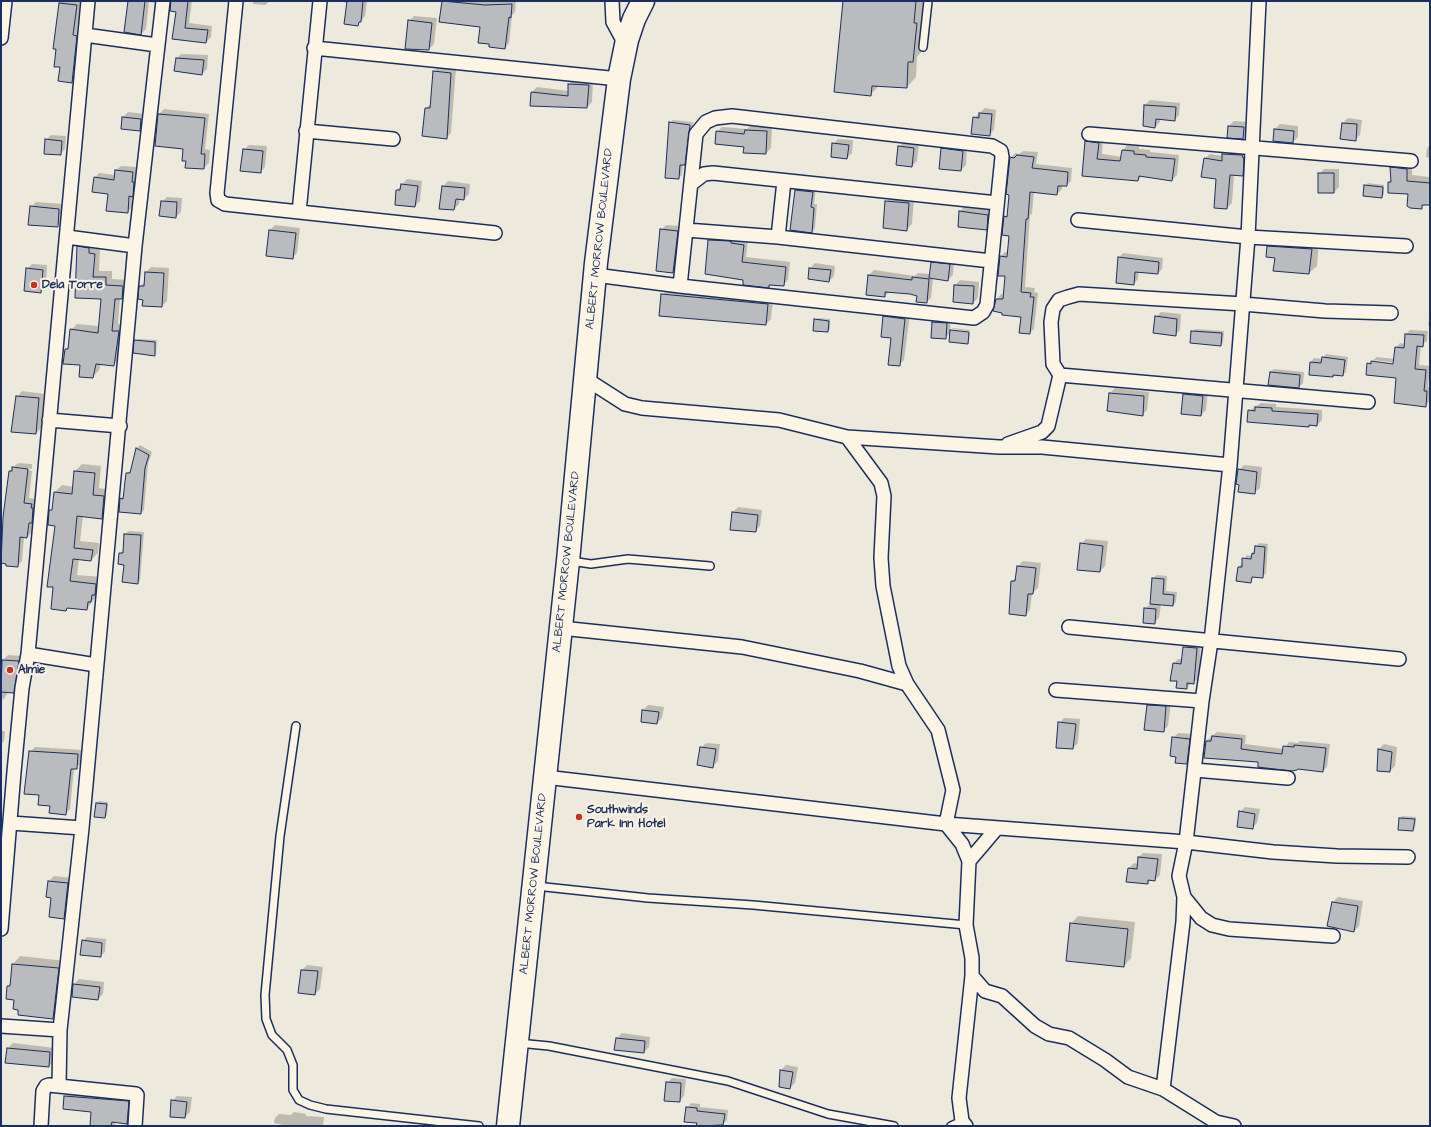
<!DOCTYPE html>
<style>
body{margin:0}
#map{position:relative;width:1431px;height:1127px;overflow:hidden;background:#eee9dd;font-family:"Architects Daughter",sans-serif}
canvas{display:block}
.frame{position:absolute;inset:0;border:2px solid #1b2f5e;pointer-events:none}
</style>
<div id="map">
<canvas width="1431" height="1127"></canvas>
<div class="frame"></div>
</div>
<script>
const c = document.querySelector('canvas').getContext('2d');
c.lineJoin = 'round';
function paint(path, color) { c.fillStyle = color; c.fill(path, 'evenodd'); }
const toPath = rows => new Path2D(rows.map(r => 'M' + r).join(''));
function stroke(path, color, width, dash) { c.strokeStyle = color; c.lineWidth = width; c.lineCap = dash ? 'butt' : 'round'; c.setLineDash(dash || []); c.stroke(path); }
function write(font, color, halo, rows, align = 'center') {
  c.font = font + ' "Architects Daughter",sans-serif'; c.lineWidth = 4; c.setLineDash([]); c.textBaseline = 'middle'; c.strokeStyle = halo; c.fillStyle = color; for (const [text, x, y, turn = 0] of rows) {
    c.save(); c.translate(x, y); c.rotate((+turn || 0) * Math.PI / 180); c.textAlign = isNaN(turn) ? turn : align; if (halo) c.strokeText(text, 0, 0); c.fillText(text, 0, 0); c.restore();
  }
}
const shadow = toPath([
 [60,1,81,1,77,31,81,31,77,77,72,82,61,67,57,48,54,48],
 [129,1,156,1,154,3,149,2,146,29,141,34],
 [171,1,192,1,189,23,212,26,211,37,206,42,173,38,177,11],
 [253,1,270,1,265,5,253,4],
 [337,1,367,1,365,16,358,24,347,3],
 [443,1,516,1,515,12,512,15,509,43,505,48,490,43,481,26,440,21],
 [844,1,925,1,926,14,922,51,917,57,916,77,907,87,880,85,870,95],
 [414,16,437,18,434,44,429,49,409,21],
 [181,54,208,55,207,69,202,74,177,58],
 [439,66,456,68,451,133,446,138,426,108,431,104,434,71],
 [574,79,593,80,592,102,587,107,531,105,532,92,537,87,569,91,569,84],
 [1150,100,1180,103,1179,115,1174,120,1160,119,1160,122,1155,127,1144,125,1145,105],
 [985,108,996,110,994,130,989,135,974,118],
 [164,109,209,114,205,149,210,150,209,163,204,168,187,160,184,148,159,114],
 [128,112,146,114,145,125,140,130,123,117],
 [1348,118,1362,120,1360,135,1355,140,1343,123],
 [673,120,693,122,688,161,683,164,682,175,678,178,670,123],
 [1234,121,1248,122,1248,133,1243,138,1229,126],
 [1280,124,1298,126,1298,137,1293,142,1275,129],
 [751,125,772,127,771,148,766,153,745,146,717,132,722,127,747,129],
 [51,135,66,136,65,149,60,154,46,140],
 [1091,137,1103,138,1102,154,1122,157,1123,150,1127,145,1139,146,1139,149,1150,150,1150,152,1179,155,1177,175,1172,180,1143,175,1138,180,1083,175,1086,142],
 [838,139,853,140,852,153,847,158,833,144],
 [904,142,919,143,917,161,912,166,899,147],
 [947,144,967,146,966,165,961,170,942,149],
 [249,145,267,146,265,167,260,172,244,150],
 [1430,145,1430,158,1426,157,1427,148],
 [1228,149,1248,151,1247,170,1242,175,1234,175,1232,203,1227,208,1217,179,1204,159,1210,154,1223,156],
 [1023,151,1038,152,1036,164,1072,168,1071,181,1067,185,1062,185,1062,189,1057,194,1034,191,1032,214,1030,215,1025,287,1035,288,1034,292,1038,293,1034,329,1029,333,1022,317,997,299,1001,294,1005,295,1006,276,1001,256,1005,252,1008,252,1010,235,1005,217,1008,214,1011,158,1015,153,1019,154],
 [1397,162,1412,163,1412,175,1429,177,1430,164,1430,204,1425,204,1421,208,1409,193,1389,182,1392,180,1391,168],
 [121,166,137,167,136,178,138,178,137,191,133,195,132,208,127,212,95,178,99,173,115,175,116,170],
 [1324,169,1339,169,1339,187,1334,192,1319,192,1319,174],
 [407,179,422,181,420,201,415,206,397,190],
 [448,181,470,184,469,194,464,199,460,198,459,204,454,209,443,186],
 [1368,183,1384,185,1384,194,1381,197,1365,186],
 [800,186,816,188,814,204,817,204,815,228,812,232,796,190],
 [167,197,182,198,181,212,176,217,162,202],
 [891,197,914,198,912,224,907,229,886,202],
 [36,202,64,204,62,221,57,226,31,207],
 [965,206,993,210,991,224,986,229,960,211],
 [275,225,300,228,297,253,292,258,270,230],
 [666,225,682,226,678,266,673,272,661,230],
 [714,235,748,240,746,257,790,262,788,280,783,285,771,284,769,287,744,279,709,240],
 [1276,239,1319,241,1317,266,1309,273,1276,257,1268,247],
 [84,240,100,248,99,271,112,271,112,279,129,280,128,292,120,298,118,324,125,325,120,358,113,365,101,364,99,370,93,377,66,349,69,346,71,330,77,324,99,326,102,298,78,247],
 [1123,253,1163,258,1162,269,1158,273,1139,271,1138,279,1134,284,1119,258],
 [937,258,954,260,953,275,948,280,933,278,931,298,926,302,918,295,890,291,885,296,867,294,869,275,874,270,915,276,918,273,930,274,932,263],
 [815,263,835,266,834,276,829,281,810,268],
 [32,264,47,265,46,287,41,292,27,269],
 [151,267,169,268,167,301,162,306,144,299,140,286,145,282,146,272],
 [960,280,979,282,978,298,973,303,955,285],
 [667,290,773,299,771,319,766,324,662,295],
 [889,312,910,314,904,360,899,365,892,337,884,317],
 [1161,312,1181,314,1180,330,1175,335,1156,317],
 [1430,312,1430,326,1428,325],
 [938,317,951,319,950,331,952,330,970,333,969,341,967,343,951,332,945,338,933,322],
 [818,318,830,319,830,329,827,331,815,320],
 [953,328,970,330,970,331,952,329],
 [1195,329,1224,331,1223,343,1220,345,1192,332],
 [1410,330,1428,331,1427,341,1421,345,1419,365,1430,366,1428,387,1430,387,1430,401,1426,405,1397,377,1368,364,1377,357,1395,359,1396,348,1400,343,1405,344,1406,334],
 [1373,360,1398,363,1398,365,1372,362],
 [138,339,157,340,156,353,154,355,135,341],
 [1326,354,1348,357,1346,372,1342,375,1334,375,1332,376,1310,374,1311,362,1314,358,1322,359],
 [1274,369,1304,372,1303,383,1299,387,1270,372],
 [1115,388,1149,392,1147,410,1142,415,1110,393],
 [1189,389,1208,391,1206,410,1201,415,1184,394],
 [22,391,44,394,41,428,36,433,17,397],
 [1261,403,1276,404,1276,407,1322,410,1322,420,1317,425,1311,424,1309,426,1249,411],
 [140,445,152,452,148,464,144,510,141,513,121,499,124,495,127,473,132,470,137,448],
 [18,463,32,464,32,469,15,467,13,468,32,471,29,498,36,499,37,517,33,520,32,532,27,537,24,537,22,561,17,566,1,562,1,556,4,517,10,471],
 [82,464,101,466,99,488,111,490,109,511,102,518,83,516,80,541,99,543,98,553,91,560,79,558,77,575,102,577,98,594,87,609,69,607,66,610,54,586,56,526,50,511,54,507,55,492,62,485,74,487,75,471],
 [1244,465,1262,467,1260,488,1254,493,1239,470],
 [738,507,762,510,760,526,755,531,733,512],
 [129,531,144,532,140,580,137,583,120,553,124,550,125,534],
 [1086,539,1108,541,1105,566,1100,571,1081,544],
 [1259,543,1268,544,1266,573,1262,577,1254,576,1250,582,1239,567,1247,555,1252,556,1256,546],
 [1023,561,1041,563,1038,588,1032,593,1030,610,1025,615,1012,581,1017,577,1018,566],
 [1157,575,1167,576,1166,591,1177,592,1176,602,1173,605,1161,604,1159,618,1154,623,1145,609,1150,604,1153,578],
 [1189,643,1201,644,1199,678,1186,688,1178,680,1173,664,1178,659,1182,659,1184,648],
 [8,655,23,656,18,687,13,692,9,691,4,699,1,698,1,677,3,660],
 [1153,700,1171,702,1168,726,1163,731,1148,705],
 [648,705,664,707,662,718,657,723,643,710],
 [1064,718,1080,719,1078,743,1073,748,1059,723],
 [1,731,5,731,4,741,2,743],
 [1217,732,1246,735,1245,744,1284,749,1289,742,1298,743,1300,741,1330,744,1327,767,1322,771,1259,766,1259,761,1206,741],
 [1178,733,1194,734,1191,758,1186,763,1177,756,1173,738],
 [706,743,720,744,718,761,713,766,701,748],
 [1384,744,1397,747,1395,766,1390,771,1378,770,1379,749],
 [35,747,83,750,81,764,74,768,70,809,65,814,40,795,30,752],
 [99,801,108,802,107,815,105,817,95,817,96,803],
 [1245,807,1260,809,1257,823,1252,828,1240,812],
 [1402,816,1416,817,1415,828,1413,830,1399,829,1400,818],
 [1143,853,1162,854,1160,875,1155,880,1151,880,1147,883,1129,868,1134,863,1138,864,1138,858],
 [54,876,72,878,69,913,64,918,52,897,49,881],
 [1338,897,1363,901,1359,926,1354,931,1328,925,1333,902],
 [1078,916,1135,922,1131,958,1124,966,1071,924],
 [87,937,106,939,105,952,100,956,83,941],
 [20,956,66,961,61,1010,53,1018,19,1009,8,986,11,983,13,964],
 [307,965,323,967,320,989,315,994,299,992,302,970],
 [79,979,104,982,103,994,98,999,74,984],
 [622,1033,650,1037,649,1047,644,1052,617,1038],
 [13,1043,55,1048,54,1061,49,1066,8,1048],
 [786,1065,798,1067,795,1083,790,1088,780,1086,781,1070],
 [672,1078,686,1079,684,1096,679,1101,667,1083],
 [69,1092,133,1097,131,1119,127,1123,115,1122,115,1126,91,1126,92,1111,65,1097],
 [177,1096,192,1097,190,1112,185,1117,172,1101],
 [691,1103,700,1104,700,1107,728,1110,727,1120,721,1126,697,1126,698,1122,687,1108],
 [294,1112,306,1114,306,1116,324,1117,323,1126,287,1126,274,1123,275,1118,279,1114,291,1115]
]);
const building = toPath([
 [128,1,145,1,141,35,124,32,128,1],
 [171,1,188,1,185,28,208,30,206,43,172,39,176,12,170,11,171,1],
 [347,1,363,1,361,22,359,22,358,26,344,24,347,1],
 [442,1,485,5,512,4,511,18,509,17,505,49,489,47,489,44,478,43,480,27,439,22,442,1],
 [843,1,916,1,914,23,917,23,913,62,908,62,907,88,872,86,871,96,834,92,843,1],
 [59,3,77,5,73,35,77,36,72,83,58,81,60,67,54,67,56,49,53,49,59,3],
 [408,20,432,23,429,50,405,49,408,20],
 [176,58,204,60,202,75,174,71,176,58],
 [433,71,451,73,447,139,422,136,425,108,430,108,433,71],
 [568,84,589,85,587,108,530,106,531,92,568,96,568,84],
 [1144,105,1176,107,1175,121,1156,119,1155,128,1143,126,1144,105],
 [979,113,992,114,990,136,971,134,973,117,979,118,979,113],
 [158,114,205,118,201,154,205,154,204,169,185,168,186,161,182,161,183,149,155,146,158,114],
 [122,117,141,119,140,131,121,129,122,117],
 [669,122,690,125,685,165,680,165,679,179,665,178,669,122],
 [1342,123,1357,124,1356,141,1340,139,1342,123],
 [1228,126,1244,127,1243,139,1227,138,1228,126],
 [1274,129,1294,131,1293,143,1273,141,1274,129],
 [745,130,767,131,766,154,743,153,744,147,715,144,716,131,744,134,745,130],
 [45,139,62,141,61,155,44,154,45,139],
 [1085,141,1099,143,1097,159,1120,161,1122,150,1134,151,1134,154,1146,155,1146,157,1175,159,1172,181,1139,176,1138,181,1082,176,1085,141],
 [832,143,849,145,847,159,831,157,832,143],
 [898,146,914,148,912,167,896,165,898,146],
 [941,148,963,151,961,171,939,169,941,148],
 [243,149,263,151,261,173,240,171,243,149],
 [1222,154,1242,155,1244,160,1243,176,1230,175,1227,209,1214,208,1216,179,1201,177,1204,158,1222,161,1222,154],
 [1017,155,1034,157,1032,168,1068,172,1067,186,1058,186,1057,195,1030,192,1028,219,1026,219,1021,292,1031,293,1030,297,1034,297,1030,334,1019,333,1021,317,1002,315,1002,313,993,311,996,299,1003,299,1005,276,998,276,1000,256,1007,257,1009,236,1002,235,1004,216,1007,217,1009,195,1006,194,1010,157,1014,158,1017,155],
 [1390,167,1407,169,1407,181,1430,183,1430,205,1422,205,1422,209,1410,208,1407,206,1408,194,1388,193,1388,182,1391,182,1390,167],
 [115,170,133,172,132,182,134,182,133,197,129,196,128,213,106,211,108,194,92,192,94,177,114,180,115,170],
 [1318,173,1334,173,1334,193,1318,193,1318,173],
 [401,184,418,186,415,207,395,205,396,190,400,190,401,184],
 [1364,185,1383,187,1382,198,1363,196,1364,185],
 [442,186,465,188,464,200,456,199,454,210,439,209,442,186],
 [795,190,813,192,811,207,814,208,812,233,790,230,795,190],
 [161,201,177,202,176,218,159,216,161,201],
 [885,201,909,203,907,231,883,228,885,201],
 [30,206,59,209,58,227,28,225,30,206],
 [959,211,988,215,987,230,958,227,959,211],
 [660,229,678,231,673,273,656,271,660,229],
 [269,230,296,233,293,259,266,256,269,230],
 [708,240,731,241,731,243,744,245,742,262,786,267,784,286,769,285,769,288,743,285,743,280,705,274,708,240],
 [77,246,89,248,89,253,95,254,93,277,106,277,106,285,123,286,122,299,115,299,112,331,119,331,114,366,96,364,93,378,79,377,80,365,63,364,65,349,68,349,70,329,98,333,101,299,75,298,77,246],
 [1267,246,1312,249,1309,274,1273,271,1275,258,1266,257,1267,246],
 [1118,257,1159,262,1158,274,1135,272,1134,285,1116,283,1118,257],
 [931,262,950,264,948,281,929,278,931,262],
 [26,268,43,270,41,293,24,291,26,268],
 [809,268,831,270,829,282,808,279,809,268],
 [145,272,164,273,162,307,142,306,143,300,138,299,139,286,144,286,145,272],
 [868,275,912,280,912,277,929,279,927,303,916,302,917,296,910,294,885,292,885,297,866,295,868,275],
 [954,285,974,286,973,304,953,302,954,285],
 [661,294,768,304,766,325,659,316,661,294],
 [883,316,905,319,900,366,888,365,891,338,881,337,883,316],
 [1155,316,1177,319,1176,336,1153,333,1155,316],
 [814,319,829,321,828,332,813,331,814,319],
 [932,322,947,323,946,339,931,338,932,322],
 [950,330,969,332,968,344,949,342,950,330],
 [1191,331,1222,333,1221,346,1190,343,1191,331],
 [1405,334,1424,335,1423,347,1417,346,1415,369,1426,370,1424,391,1427,391,1426,407,1394,403,1396,378,1366,375,1367,363,1371,364,1371,361,1393,364,1395,347,1404,348,1405,334],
 [134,340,155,342,155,356,133,353,134,340],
 [1322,357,1345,360,1343,376,1333,375,1333,377,1309,375,1310,362,1321,363,1322,357],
 [1270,372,1300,375,1299,388,1268,385,1270,372],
 [1109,393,1144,396,1143,416,1107,411,1109,393],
 [1183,394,1203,396,1201,416,1181,414,1183,394],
 [16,396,39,398,36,434,11,432,16,396],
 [1255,407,1272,408,1272,411,1318,414,1317,426,1309,425,1309,427,1247,422,1248,410,1255,411,1255,407],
 [136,448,149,455,145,468,141,514,119,512,120,498,123,499,126,473,130,473,136,448],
 [12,467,28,469,24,503,32,504,31,508,33,508,32,523,29,523,27,538,20,537,18,567,6,566,6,564,1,563,3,517,9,471,12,471,12,467],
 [1238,469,1257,472,1255,494,1238,492,1239,485,1236,484,1238,469],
 [74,471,95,473,93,495,104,496,102,519,77,516,74,548,93,550,91,561,73,559,70,581,96,584,95,595,92,595,91,602,88,602,87,610,67,608,66,611,51,609,53,587,47,587,55,526,48,525,49,510,52,510,54,492,72,494,74,471],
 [732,512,758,515,756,532,730,530,732,512],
 [124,534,141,535,138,584,122,582,124,565,118,564,119,553,123,553,124,534],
 [1080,543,1103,546,1100,572,1077,570,1080,543],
 [1255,546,1265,547,1263,578,1252,577,1251,583,1236,581,1238,567,1242,567,1242,558,1251,559,1252,553,1254,554,1255,546],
 [1017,566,1036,568,1033,594,1028,594,1026,616,1009,614,1011,581,1015,581,1017,566],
 [1152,578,1164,579,1163,594,1174,595,1173,606,1150,604,1152,578],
 [1144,608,1156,609,1155,624,1143,623,1144,608],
 [1183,647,1197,648,1194,684,1187,683,1187,689,1176,688,1177,681,1170,681,1173,663,1181,664,1183,647],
 [2,660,19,661,14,693,1,692,2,660],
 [1147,705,1166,706,1164,732,1144,730,1147,705],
 [642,710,659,712,657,724,641,722,642,710],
 [1058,722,1076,724,1073,749,1056,748,1058,722],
 [1212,736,1242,739,1241,749,1256,751,1282,754,1283,746,1294,747,1294,745,1326,748,1323,772,1298,769,1297,770,1292,771,1266,768,1258,767,1258,762,1204,758,1206,741,1211,741,1212,736],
 [1172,737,1190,739,1187,764,1175,763,1176,757,1170,756,1172,737],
 [700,747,716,749,713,768,697,765,700,747],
 [1378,749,1392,752,1390,772,1377,771,1378,749],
 [29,751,78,754,77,769,71,769,66,815,49,813,50,806,38,805,39,795,24,794,29,751],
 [96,803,107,804,105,818,94,817,96,803],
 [1239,811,1255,814,1253,829,1237,827,1239,811],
 [1399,818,1415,819,1413,831,1398,830,1399,818],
 [1138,857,1158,859,1155,881,1148,880,1148,884,1126,882,1128,868,1137,869,1138,857],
 [48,881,68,883,64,919,49,917,51,898,46,897,48,881],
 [1332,902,1358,906,1354,932,1327,926,1332,902],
 [1070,923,1128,929,1124,967,1066,961,1070,923],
 [82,940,102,943,101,957,80,955,82,940],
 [12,964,59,968,53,1019,18,1015,18,1010,13,1009,14,1000,6,999,7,986,10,986,12,964],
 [301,970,318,971,315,995,298,993,301,970],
 [73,984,100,987,98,1000,72,997,73,984],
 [616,1038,645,1041,644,1053,614,1050,616,1038],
 [7,1048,50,1052,49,1067,5,1063,7,1048],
 [780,1070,793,1072,790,1089,779,1087,780,1070],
 [666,1082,681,1083,680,1102,664,1101,666,1082],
 [64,1096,129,1101,127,1124,112,1122,111,1126,90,1126,91,1112,63,1109,64,1096],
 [171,1100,187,1102,185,1118,170,1117,171,1100],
 [686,1107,697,1108,697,1111,725,1114,723,1125,696,1126,697,1123,684,1122,686,1107]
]);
const service = toPath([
 [923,47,928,1],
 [571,561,591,564,628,559,710,566],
 [296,726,280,836,265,995,266,1019,272,1035,287,1050,293,1065,293,1090,299,1100,310,1105,326,1109,479,1126],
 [536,886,648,898,753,905,966,925],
 [518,1043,549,1046,728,1081,828,1114,894,1126],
 [951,1126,962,1121]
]);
const minor = toPath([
 [236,1,217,193,218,200,225,204,495,233],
 [612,1,613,22,626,46],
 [85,35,157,45],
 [1,38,5,1],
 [314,48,619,79],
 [306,131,393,139],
 [1089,134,1411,161],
 [691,184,704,174,713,173,997,203],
 [299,212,320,1],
 [1078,220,1248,237,1406,246],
 [686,230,778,237,991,261],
 [67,237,135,246],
 [778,237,784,181],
 [595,275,680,286,974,318,983,312,987,305,1002,157,1001,151,992,146,732,116,715,118,706,122,696,134,680,286],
 [1060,375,1368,402],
 [586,379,625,404,642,408,779,420,847,437,999,447,1042,447,1230,465],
 [49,420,120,426],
 [847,437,881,483,884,496,881,558,883,586,899,666,907,684,938,730,953,790,946,824,962,844,969,861],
 [1008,444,1042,432,1048,426,1060,375,1053,364,1051,322,1053,309,1059,300,1068,297,1079,294,1243,304,1325,311,1391,313],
 [1069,627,1399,659],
 [561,628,742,647,860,671,907,684],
 [28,654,96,665],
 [1056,690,1202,701],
 [1195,770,1288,778],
 [545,777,946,824,1186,842,1202,701,1211,641,1230,465,1248,237,1259,1],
 [11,823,82,828],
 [997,828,969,861,966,925,972,958,972,976,985,991,1002,996,1035,1026,1049,1034,1069,1038,1105,1060,1128,1077,1163,1089,1216,1122,1234,1126],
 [1184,897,1201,918,1212,925,1229,929,1333,936],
 [1,929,14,772,22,688,28,654,88,1],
 [1,1026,60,1030],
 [59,1086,60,1030,82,828,135,246,163,1],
 [1163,1089,1183,922,1184,897,1179,876,1186,842,1273,852,1337,856,1408,857],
 [41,1126,43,1091,46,1086,49,1085,136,1094,137,1095,135,1126],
 [966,1126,962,1121,959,1098,972,976]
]);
const trunk = toPath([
 [508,1126,568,561,596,263,619,79,627,40,634,19,643,1]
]);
const markers = [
 [34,285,4,"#c8321e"],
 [10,670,4,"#c8321e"],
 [579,817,4,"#c8321e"]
];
const streetNames = [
 ["ALBERT MORROW BOULEVARD",600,239,-84],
 ["ALBERT MORROW BOULEVARD",567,562,-84],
 ["ALBERT MORROW BOULEVARD",534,884,-84]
];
const poiNames = [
 ["Dela Torre",42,285],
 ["Almie",18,670],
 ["Southwinds",587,810],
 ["Park Inn Hotel",587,824]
];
paint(shadow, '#0003');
paint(building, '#babbbe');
stroke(building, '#1b2f5e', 1);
stroke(service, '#1b2f5e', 10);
stroke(minor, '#1b2f5e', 16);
stroke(trunk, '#1b2f5e', 25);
stroke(service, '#fcf5e5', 7);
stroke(minor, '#fcf5e5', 13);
stroke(trunk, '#fcf5e5', 22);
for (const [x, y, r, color] of markers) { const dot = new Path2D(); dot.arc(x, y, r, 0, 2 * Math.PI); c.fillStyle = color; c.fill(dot); stroke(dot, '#fcf5e5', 1.5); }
write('12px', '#1b2f5e', '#fcf5e5', streetNames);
write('bold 12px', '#1b2f5e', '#fcf5e5', poiNames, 'left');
</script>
